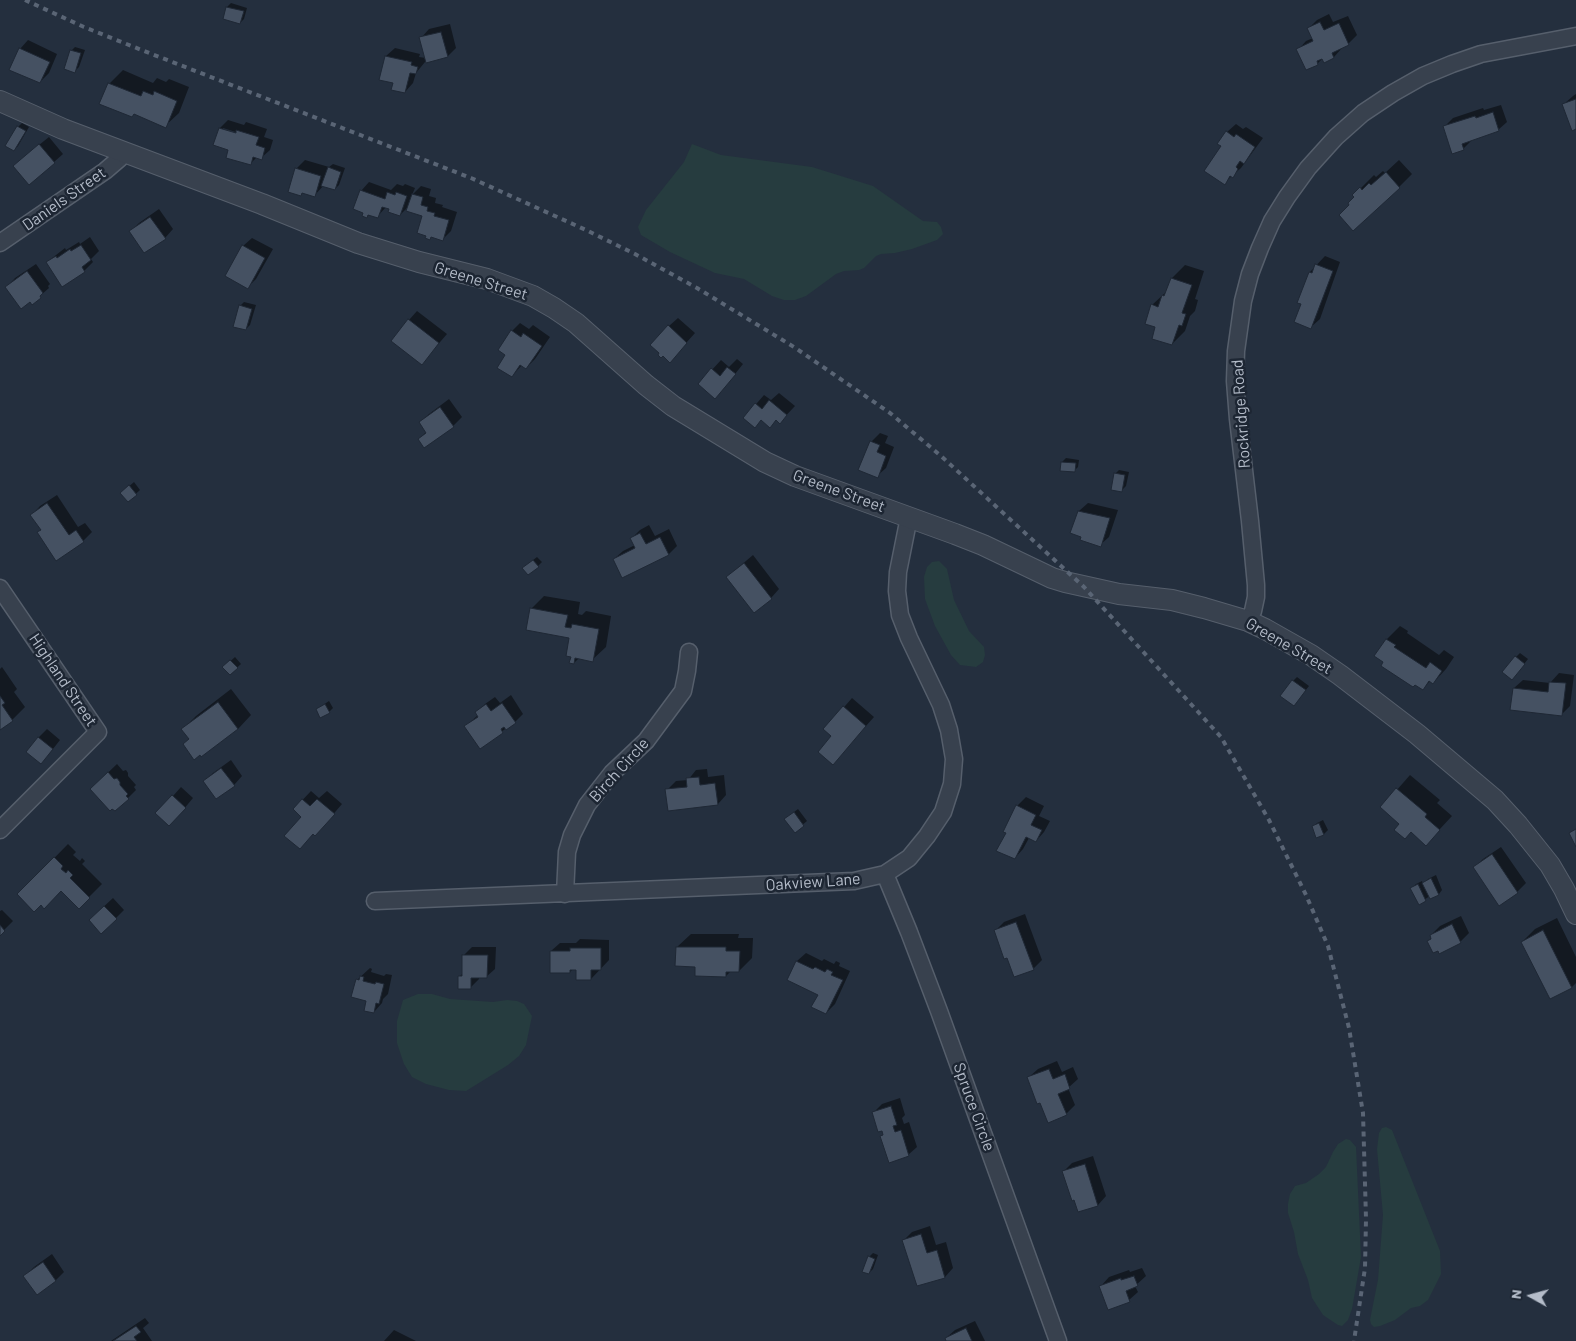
<!DOCTYPE html>
<style>
body{margin:0}
#map{position:relative;width:1576px;height:1341px;overflow:hidden;background:#242f3e;font-family:Barlow,sans-serif}
canvas{display:block}
.north{position:absolute;left:1506px;top:1271px;width:50px;height:50px;-webkit-text-stroke:4px #1d2633;paint-order:stroke;rotate:277deg;font-size:14px;font-weight:700;line-height:20px;text-align:center;color:#b4bcc9}
.north::after{content:'';display:block;margin:auto;width:18px;height:22px;background:#b4bcc9;clip-path:polygon(50% 0,100% 100%,50% 72%,0 100%)}
</style>
<div id="map">
<canvas width="1576" height="1341"></canvas>
<div class="north">N</div>
</div>
<script>
const c = document.querySelector('canvas').getContext('2d');
c.lineJoin = 'round';
function paint(path, color) { c.fillStyle = color; c.fill(path, 'evenodd'); }
const toPath = rows => new Path2D(rows.map(r => 'M' + r).join(''));
function stroke(path, color, width, dash) { c.strokeStyle = color; c.lineWidth = width; c.lineCap = dash ? 'butt' : 'round'; c.setLineDash(dash || []); c.stroke(path); }
function write(font, color, halo, rows, align = 'center') {
  c.font = font + ' Barlow,sans-serif'; c.lineWidth = 5; c.setLineDash([]); c.textBaseline = 'middle'; c.strokeStyle = halo; c.fillStyle = color; for (const [text, x, y, turn = 0] of rows) {
    c.save(); c.translate(x, y); c.rotate((+turn || 0) * Math.PI / 180); c.textAlign = isNaN(turn) ? turn : align; if (halo) c.strokeText(text, 0, 0); c.fillText(text, 0, 0); c.restore();
  }
}
const green = toPath([
 [692,144,721,155,812,167,873,186,923,221,937,222,941,227,943,234,937,240,912,249,895,253,881,254,876,256,864,268,859,270,844,271,836,274,806,296,795,300,784,300,772,296,744,279,715,273,670,252,641,235,638,227,646,210,684,162],
 [939,561,947,569,954,600,969,631,984,647,985,655,983,662,976,667,960,665,951,655,935,626,925,599,924,577,927,567,932,562],
 [418,994,432,994,450,999,493,1002,507,1000,517,1001,524,1004,532,1016,526,1045,519,1056,508,1065,466,1091,449,1090,426,1084,412,1077,404,1064,397,1043,397,1021,403,1000],
 [1386,1127,1392,1130,1440,1251,1441,1274,1428,1300,1420,1306,1411,1308,1395,1320,1380,1326,1374,1327,1371,1324,1370,1320,1378,1280,1383,1215,1377,1149,1379,1133,1382,1128],
 [1346,1139,1350,1140,1356,1147,1361,1257,1352,1309,1348,1320,1342,1326,1338,1325,1323,1315,1312,1298,1308,1280,1298,1254,1294,1232,1288,1213,1288,1204,1290,1194,1295,1186,1306,1183,1319,1174,1326,1167,1333,1152,1338,1144]
]);
const shadow = toPath([
 [231,3,247,8,244,19,240,23,227,7],
 [1329,14,1333,22,1348,16,1357,35,1348,44,1342,47,1342,48,1334,57,1325,61,1323,58,1317,64,1298,50,1306,41,1313,38,1309,28,1317,20],
 [450,24,456,48,448,56,425,62,416,73,413,83,405,92,386,56,395,48,420,54,419,57,426,58,421,38,429,29],
 [28,40,57,54,49,73,40,82,20,49],
 [75,47,85,50,79,67,75,71,71,51],
 [123,70,153,83,157,78,166,82,169,79,189,87,179,113,165,126,135,113,101,103,109,84],
 [1576,94,1576,128,1564,104,1573,96],
 [1501,105,1507,122,1498,130,1472,140,1464,148,1453,152,1444,127,1453,118,1483,108,1484,110],
 [228,120,244,125,246,122,267,129,264,137,273,140,270,150,261,158,257,157,250,164,230,149,220,128],
 [223,128,242,134,241,136,223,131],
 [22,123,29,127,18,146,14,150,18,127],
 [1236,124,1243,129,1246,127,1263,138,1241,168,1224,183,1227,132],
 [49,137,63,154,54,162,24,157],
 [305,160,329,167,333,164,345,168,339,185,335,189,324,185,314,196,297,168],
 [1399,160,1412,174,1399,187,1351,204,1355,197,1354,195,1374,175,1376,177,1383,171,1385,173],
 [369,182,391,190,397,184,403,186,405,184,415,188,412,195,421,186,431,189,429,196,436,198,435,203,443,205,442,207,457,212,451,231,443,239,423,215,410,205,400,215,386,207,377,217,369,214,367,217,361,191],
 [159,209,173,229,165,238,131,231,139,223],
 [90,237,99,251,91,259,93,262,84,271,47,262,65,248,66,250,79,242,80,244],
 [252,238,273,249,256,279,248,287,243,246],
 [1325,256,1340,262,1320,319,1311,327,1302,304,1299,302,1310,272],
 [36,264,50,284,48,286,49,288,32,303,7,287,15,278],
 [1185,265,1204,271,1195,299,1198,300,1195,311,1190,316,1185,331,1172,344,1152,305,1166,292,1172,278],
 [244,302,256,305,250,325,246,329,240,306],
 [417,311,447,334,422,363,409,320],
 [678,318,695,333,678,352,669,326],
 [520,323,529,329,533,325,550,337,535,359,526,368,522,365,512,376,507,355,512,331],
 [737,359,743,364,723,389,699,384,721,360,729,367],
 [779,393,795,406,780,422,777,419,770,426,761,419,744,418,764,395,771,400],
 [449,399,462,417,453,426,425,446,419,439,427,431,420,422,429,414],
 [880,433,888,436,885,443,894,447,886,468,877,476,871,442],
 [1066,458,1079,460,1078,467,1074,471,1062,462],
 [1119,470,1129,472,1126,486,1122,490,1115,474],
 [134,482,140,490,128,501,126,489],
 [57,495,78,527,85,523,92,532,83,541,42,529,32,515,40,506],
 [1088,503,1118,510,1109,537,1100,545,1083,536,1079,511],
 [649,525,655,536,669,529,677,546,669,554,623,577,614,559,623,551,635,545,632,538,640,530],
 [753,555,779,589,771,598,727,577],
 [537,557,542,562,538,566,528,564],
 [544,596,580,602,578,614,582,615,586,611,611,616,606,647,592,660,579,658,574,663,570,637,531,609],
 [1400,626,1408,631,1407,633,1439,655,1444,650,1454,657,1446,669,1433,683,1430,681,1423,689,1376,656,1387,639],
 [1520,653,1528,659,1516,674,1516,657],
 [235,657,241,664,230,674,224,667],
 [2,667,17,689,14,692,25,707,12,720,0,729,0,669],
 [1559,673,1574,675,1570,706,1561,715,1514,688,1523,680,1550,683],
 [1297,677,1309,686,1294,705,1293,681],
 [231,689,251,715,238,729,190,739,183,729,196,716],
 [511,695,523,714,515,722,480,747,466,726,478,715,476,712,485,704,495,697,500,703],
 [852,698,874,717,841,754,833,736,825,729],
 [329,701,333,708,329,712,317,709],
 [47,729,60,740,49,754,38,738],
 [231,760,242,776,234,785,204,781,213,773],
 [117,764,123,771,126,770,128,773,128,776,136,785,134,787,136,790,128,798,113,807,91,789],
 [707,769,708,777,724,775,726,795,718,804,667,790,676,781,688,780,696,770],
 [1410,775,1440,800,1437,803,1452,816,1426,844,1382,807],
 [181,787,193,798,178,816,173,796],
 [311,791,319,798,327,791,342,804,324,825,314,833,303,816,294,809],
 [1026,797,1044,806,1039,816,1050,821,1044,832,1036,841,1029,838,1023,849,1015,858,1008,833,1017,806],
 [798,809,807,821,795,831,790,815],
 [1323,820,1328,830,1324,834,1317,836,1313,827,1317,823],
 [68,844,76,852,73,855,80,861,82,858,85,861,82,864,102,884,79,907,61,890,19,894],
 [1501,847,1526,883,1517,892,1475,867,1483,859],
 [1436,875,1442,890,1439,894,1431,897,1430,896,1419,903,1412,888,1416,884,1422,881,1423,884,1428,879],
 [113,898,124,910,116,918,99,911],
 [2,910,13,921,0,934,0,911],
 [1025,914,1042,960,1033,969,995,931,1004,922],
 [1461,916,1469,933,1460,942,1428,941,1432,937,1431,935,1440,926],
 [1557,918,1576,957,1576,983,1572,987,1522,942,1535,929],
 [691,934,739,934,738,938,753,938,752,958,739,971,731,971,726,976,697,966,677,947],
 [580,939,609,940,609,960,591,979,578,969,573,969,570,972,551,951,560,943,576,943],
 [472,947,496,947,495,969,486,977,479,977,479,979,470,988,459,977,463,973,464,955],
 [806,953,822,961,824,959,834,964,836,961,840,963,839,966,850,971,835,1004,826,1013,819,994,788,979,797,961],
 [370,968,372,969,371,972,384,976,386,974,392,975,388,994,383,999,382,1003,374,1012,357,980],
 [1057,1061,1062,1072,1073,1067,1078,1079,1068,1088,1075,1105,1066,1114,1049,1121,1029,1077,1038,1069],
 [900,1098,905,1115,902,1118,904,1124,909,1122,917,1147,908,1155,884,1134,873,1113,882,1104],
 [1093,1156,1106,1196,1098,1205,1079,1211,1063,1172,1072,1163],
 [930,1226,936,1245,946,1242,953,1268,945,1277,904,1240,912,1232],
 [873,1253,878,1255,873,1269,869,1273,869,1257],
 [52,1254,64,1272,56,1280,37,1294,25,1276,34,1267],
 [1142,1268,1146,1276,1135,1286,1138,1292,1129,1300,1101,1286,1109,1277,1129,1270,1130,1272],
 [145,1318,149,1323,143,1328,152,1341,111,1341],
 [975,1321,985,1341,948,1341,946,1338,955,1330],
 [394,1330,416,1341,384,1341]
]);
const building = toPath([
 [226,7,244,11,240,24,223,19,226,7],
 [1320,22,1324,30,1339,23,1349,45,1332,53,1334,58,1324,63,1322,59,1317,61,1318,65,1306,70,1296,49,1313,41,1307,28,1320,22],
 [441,32,448,57,426,63,419,37,441,32],
 [19,48,50,62,40,83,9,70,19,48],
 [70,50,81,53,75,73,64,69,70,50],
 [385,56,412,62,411,65,418,67,416,74,410,73,405,93,391,90,393,83,379,80,385,56],
 [108,83,141,96,143,91,153,95,154,91,177,101,166,128,134,114,132,117,99,104,108,83],
 [1576,99,1576,129,1572,131,1562,104,1576,99],
 [1493,112,1499,131,1462,144,1464,150,1452,154,1443,126,1475,116,1476,118,1493,112],
 [17,126,26,131,14,151,5,146,17,126],
 [219,128,236,133,236,130,259,137,256,145,265,148,262,160,253,157,251,165,226,158,228,150,213,145,219,128],
 [1226,131,1234,137,1236,134,1255,147,1244,164,1240,161,1236,167,1238,169,1233,178,1230,176,1225,185,1204,171,1221,146,1217,144,1226,131],
 [39,144,55,163,29,185,13,166,39,144],
 [328,167,341,172,335,190,321,186,328,167],
 [295,168,321,176,315,197,302,193,301,196,288,192,295,168],
 [1386,172,1400,188,1353,231,1339,215,1349,205,1348,203,1354,197,1352,195,1360,187,1362,190,1369,183,1371,185,1386,172],
 [360,190,385,199,387,192,395,195,396,192,407,196,400,216,388,212,389,209,382,207,378,218,368,215,367,218,362,216,363,213,353,209,360,190],
 [412,194,423,197,421,205,428,207,427,211,435,213,434,216,449,220,443,241,431,237,430,240,425,238,426,236,417,233,422,216,406,211,412,194],
 [150,217,166,239,144,253,129,231,150,217],
 [81,245,91,260,82,267,85,272,62,287,46,262,56,256,57,258,70,249,71,251,81,245],
 [242,245,265,258,248,289,225,276,242,245],
 [1315,264,1333,271,1311,329,1294,322,1301,304,1297,303,1309,272,1312,273,1315,264],
 [27,271,43,293,40,296,41,298,32,305,30,302,21,309,5,287,27,271],
 [1171,278,1192,285,1182,313,1186,314,1182,326,1179,325,1172,345,1152,339,1155,327,1145,324,1151,304,1158,307,1162,295,1164,296,1171,278],
 [239,305,252,309,246,330,233,327,239,305],
 [408,319,439,343,422,365,391,341,408,319],
 [668,325,687,343,670,363,663,356,661,358,658,355,659,353,650,345,668,325],
 [511,330,521,337,523,333,542,346,526,369,520,365,512,377,497,368,505,355,498,350,511,330],
 [727,367,736,374,715,399,698,384,711,368,720,376,727,367],
 [769,400,787,415,780,424,776,420,770,428,761,420,755,428,743,418,755,403,762,409,769,400],
 [440,407,454,427,424,448,418,439,426,433,419,422,440,407],
 [870,441,880,445,877,452,886,456,878,478,858,470,870,441],
 [1061,462,1076,463,1075,472,1060,471,1061,462],
 [1114,473,1125,475,1122,492,1111,490,1114,473],
 [129,485,137,495,128,502,120,493,129,485],
 [47,503,69,535,76,530,84,542,56,561,37,532,41,530,30,515,47,503],
 [1078,511,1110,518,1101,547,1080,540,1081,537,1070,533,1078,511],
 [640,533,646,544,660,537,669,555,622,578,613,559,635,548,630,538,640,533],
 [533,560,539,567,528,575,522,568,533,560],
 [744,563,772,599,754,613,726,577,744,563],
 [530,608,568,615,565,627,571,628,572,624,599,629,593,662,575,658,574,664,569,663,571,657,566,656,569,638,526,630,530,608],
 [1386,639,1396,645,1394,647,1426,668,1430,662,1442,671,1433,684,1429,681,1423,690,1415,685,1413,687,1381,666,1383,662,1374,656,1386,639],
 [1515,656,1525,664,1512,680,1502,672,1515,656],
 [230,660,238,668,230,675,222,667,230,660],
 [1292,680,1306,690,1294,706,1280,696,1292,680],
 [1549,682,1566,683,1562,716,1510,710,1513,688,1548,692,1549,682],
 [0,696,5,703,2,705,13,721,0,730,0,696],
 [218,702,238,729,201,757,200,755,194,760,183,744,189,739,181,729,218,702],
 [502,703,516,723,506,730,504,727,501,729,503,733,480,749,464,726,478,717,475,712,486,704,491,711,502,703],
 [325,704,330,713,320,718,316,709,325,704],
 [843,706,866,726,833,765,818,752,831,736,823,729,843,706],
 [38,737,53,749,41,764,26,752,38,737],
 [221,768,235,786,216,799,203,781,221,768],
 [108,772,114,779,117,778,120,782,120,785,128,794,126,796,129,799,115,811,112,809,110,811,90,789,108,772],
 [699,777,700,785,715,783,718,805,668,811,665,789,687,787,686,778,699,777],
 [1396,788,1427,814,1425,817,1440,830,1426,846,1411,832,1405,839,1394,830,1399,824,1380,807,1396,788],
 [172,795,186,808,169,826,155,813,172,795],
 [302,799,310,806,317,799,335,814,315,836,313,834,300,849,284,836,301,817,293,809,302,799],
 [1016,805,1036,815,1031,825,1042,830,1036,842,1026,837,1015,859,996,851,1006,833,1003,832,1016,805],
 [794,812,804,826,795,833,784,819,794,812],
 [1319,823,1324,835,1316,838,1312,826,1319,823],
 [1576,829,1576,847,1569,833,1576,829],
 [1492,854,1518,893,1499,906,1473,867,1492,854],
 [54,857,63,866,61,869,66,873,68,870,73,875,70,878,90,898,79,909,61,891,44,909,41,905,34,912,17,894,54,857],
 [1431,878,1439,895,1430,899,1422,883,1431,878],
 [1418,884,1426,901,1419,905,1410,888,1418,884],
 [104,906,117,919,101,934,89,920,104,906],
 [1016,922,1034,970,1014,977,1007,958,1004,959,994,930,1016,922],
 [1452,924,1461,943,1439,954,1438,951,1433,953,1427,941,1431,939,1430,935,1452,924],
 [0,925,5,931,0,936,0,925],
 [1543,930,1572,988,1550,999,1521,942,1543,930],
 [676,947,726,947,726,951,740,951,739,972,726,972,726,977,695,976,695,967,675,966,676,947],
 [570,948,601,948,601,970,591,970,591,980,576,980,576,970,570,970,570,973,550,973,550,951,570,951,570,948],
 [462,955,488,955,487,978,471,978,471,989,458,989,458,976,462,976,462,955],
 [796,961,813,969,815,967,825,972,827,969,833,972,831,975,843,980,826,1014,811,1007,818,995,787,980,796,961],
 [360,976,364,977,363,981,375,984,376,982,384,984,379,1004,376,1003,374,1013,364,1011,366,1001,351,997,356,979,359,980,360,976],
 [1049,1069,1053,1079,1065,1074,1070,1089,1058,1094,1067,1115,1048,1123,1040,1103,1037,1104,1027,1077,1049,1069],
 [891,1106,897,1125,893,1126,895,1132,901,1130,909,1156,889,1163,880,1136,883,1135,882,1131,878,1132,872,1112,891,1106],
 [1085,1164,1098,1206,1078,1212,1074,1200,1072,1201,1062,1171,1085,1164],
 [921,1234,927,1253,937,1250,945,1278,917,1286,902,1240,921,1234],
 [868,1256,875,1259,869,1274,862,1272,868,1256],
 [43,1262,56,1281,37,1295,23,1276,43,1262],
 [1134,1276,1138,1286,1126,1291,1130,1302,1108,1310,1099,1286,1121,1278,1121,1280,1134,1276],
 [136,1326,141,1332,134,1337,137,1341,113,1341,136,1326],
 [966,1328,972,1341,946,1341,945,1338,966,1328]
]);
const minor = toPath([
 [0,243,105,171,119,159,125,152],
 [0,588,98,732,0,830],
 [1248,621,1253,611,1256,597,1256,585,1250,521,1238,419,1235,381,1236,351,1243,301,1250,274,1260,248,1272,221,1287,197,1308,168,1336,137,1363,113,1393,93,1423,76,1452,64,1481,54,1576,36],
 [885,874,909,932,939,1011,1058,1341],
 [565,894,567,852,572,835,587,805,612,773,646,741,683,691,687,671,689,652],
 [375,901,854,881,885,874,909,858,927,836,943,812,952,784,954,759,949,730,941,705,909,638,900,615,897,591,898,572,909,517]
]);
const tertiary = toPath([
 [0,101,63,129,262,204,358,243,419,262,487,279,533,296,554,308,576,323,646,385,673,406,765,462,795,476,955,534,983,545,1052,578,1065,582,1119,594,1172,600,1204,608,1248,621,1265,629,1311,655,1340,675,1417,734,1495,800,1518,825,1550,865,1564,889,1576,914]
]);
const rail = toPath([
 [25,0,84,27,144,51,471,178,586,230,635,254,697,288,794,347,890,413,941,456,1084,587,1221,737,1269,820,1306,895,1328,946,1349,1028,1363,1113,1366,1219,1365,1268,1354,1341]
]);
const streetNames = [
 ["Daniels Street",64,199,-35],
 ["Greene Street",481,281,17],
 ["Rockridge Road",1241,414,-94],
 ["Greene Street",839,491,20],
 ["Greene Street",1289,646,30],
 ["Highland Street",63,680,56],
 ["Birch Circle",619,770,-48],
 ["Oakview Lane",813,882,-4],
 ["Spruce Circle",974,1107,70]
];
paint(green, '#263c3f');
paint(shadow, '#0007');
paint(building, '#455162');
stroke(building, '#1f2835', 1);
stroke(minor, '#565f6c', 19);
stroke(tertiary, '#565f6c', 22);
stroke(minor, '#38414e', 16);
stroke(tertiary, '#38414e', 20);
stroke(rail, '#5a6575', 4, [5, 5]);
write('16px', '#b4bcc9', '#1d2633', streetNames);
</script>
